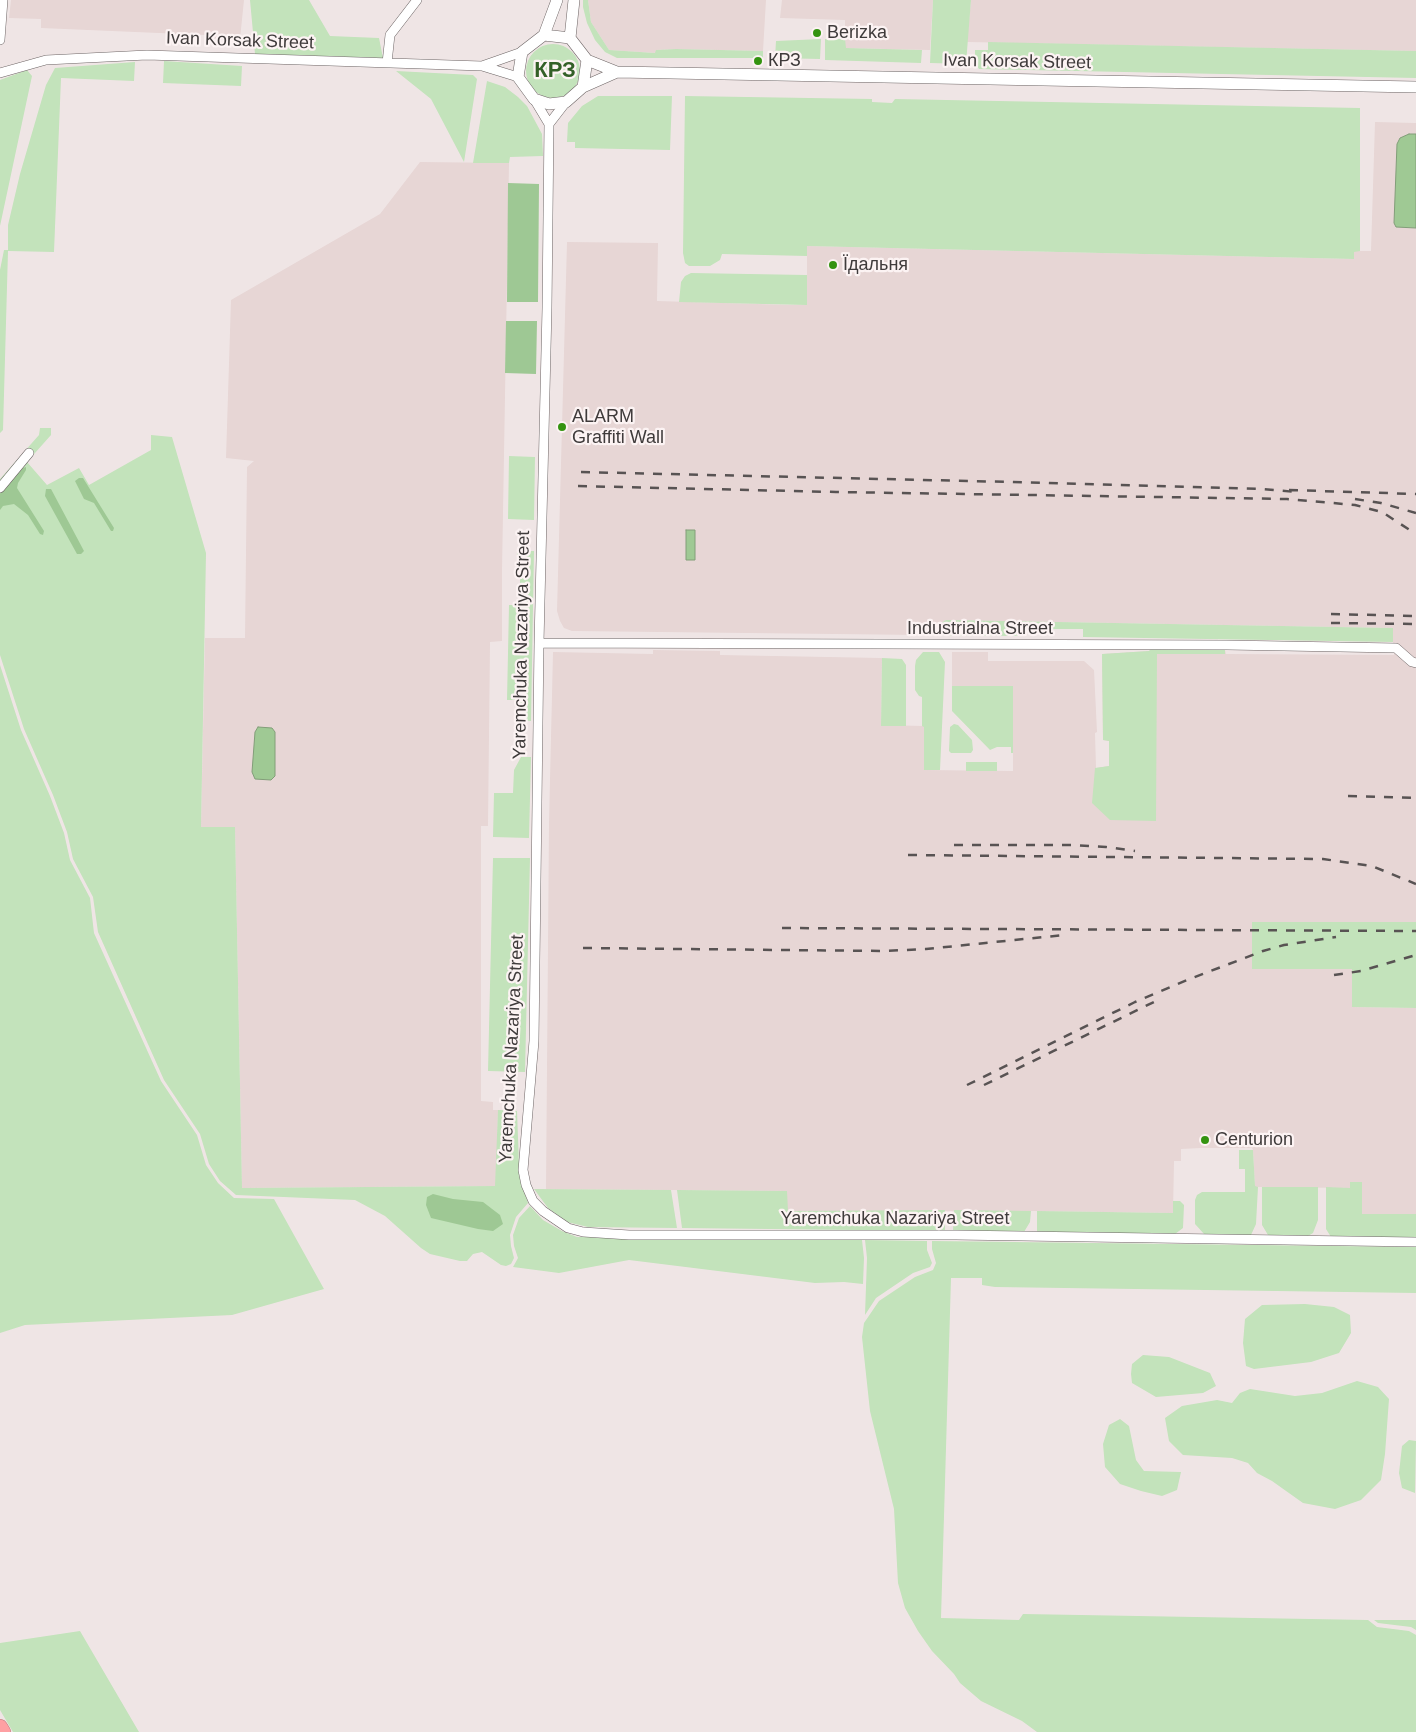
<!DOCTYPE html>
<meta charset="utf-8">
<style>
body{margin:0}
canvas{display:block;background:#efe5e5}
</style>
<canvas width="1416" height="1732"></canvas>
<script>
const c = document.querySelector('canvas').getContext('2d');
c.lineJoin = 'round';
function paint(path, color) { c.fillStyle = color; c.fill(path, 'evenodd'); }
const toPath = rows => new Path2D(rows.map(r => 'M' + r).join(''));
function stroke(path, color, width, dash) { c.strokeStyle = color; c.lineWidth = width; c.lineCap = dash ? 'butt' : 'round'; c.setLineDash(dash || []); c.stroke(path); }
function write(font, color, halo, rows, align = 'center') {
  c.font = font + ' Helvetica,sans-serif'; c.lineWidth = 4.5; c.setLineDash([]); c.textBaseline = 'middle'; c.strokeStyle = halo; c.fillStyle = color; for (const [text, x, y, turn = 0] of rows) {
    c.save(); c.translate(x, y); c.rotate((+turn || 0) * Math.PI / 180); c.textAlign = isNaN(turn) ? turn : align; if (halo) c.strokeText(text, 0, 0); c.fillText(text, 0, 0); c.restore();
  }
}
const built = toPath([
 [11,0,244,0,240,39,206,38,206,35,41,28,41,19,9,18],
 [588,0,766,0,763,51,676,49,656,50,656,53,609,50,591,22],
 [782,0,933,0,930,50,845,48,845,20,780,18],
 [971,0,1416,0,1416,51,967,42],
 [1375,122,1416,123,1416,922,1252,922,1252,968,1352,969,1352,1007,1416,1008,1416,1214,1362,1214,1362,1182,1350,1188,1255,1187,1253,1150,1252,1148,1201,1148,1181,1149,1181,1161,1174,1161,1173,1213,1037,1211,787,1211,787,1191,546,1189,549,823,553,652,653,654,653,650,720,651,720,655,882,658,881,725,924,726,924,770,1013,771,1013,686,952,686,952,652,988,652,988,661,1084,661,1094,670,1097,732,1095,733,1096,768,1109,766,1109,741,1103,740,1102,654,1149,651,1151,649,1225,650,1226,654,1394,655,1392,628,946,620,922,635,572,631,564,628,560,621,557,611,567,242,658,243,657,301,790,305,807,305,807,246,1353,259,1354,251,1371,251],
 [420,162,509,163,502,571,502,641,490,642,488,826,481,826,481,1101,493,1102,493,1110,498,1110,496,1186,242,1188,235,828,201,827,205,638,245,638,247,467,254,461,226,458,231,300,380,214]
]);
const green = toPath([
 [250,0,309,0,330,36,379,38,383,58,255,54],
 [583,0,588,0,591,22,609,50,655,53,656,50,676,49,763,51,763,58,617,58,605,52,595,40,587,23,583,7],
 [933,0,971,0,966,64,930,63],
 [821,39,820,59,775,58,776,41],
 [825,39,845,39,846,48,922,50,921,63,825,60],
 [988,42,1416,51,1416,78,979,69,975,63,975,50,988,50],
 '526 71a27 27 0 1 1 54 0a27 27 0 1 1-54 0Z',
 [164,61,242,66,241,86,163,83],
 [135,62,134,81,61,78,54,252,8,251,3,430,0,433,0,270,4,250,8,250,8,225,20,174,46,85,55,68],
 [27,70,32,76,0,226,0,80],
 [396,71,473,75,477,79,464,162,431,99],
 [487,81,505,87,518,97,527,106,542,134,543,156,510,157,509,163,473,163],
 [598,96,672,96,670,150,575,148,575,142,567,142,568,123,582,106],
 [685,96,872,99,872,102,892,103,895,99,1360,108,1360,251,1354,252,1354,259,807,246,807,256,722,254,720,260,710,266,689,266,685,263,683,253],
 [691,273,807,275,807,305,679,302,681,282,685,276],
 [40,428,51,428,51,435,27,462,47,485,79,468,89,485,151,450,151,435,172,437,206,553,201,827,235,827,242,1188,495,1186,498,1110,517,1111,519,1165,521,1180,528,1203,516,1217,510,1235,511,1246,514,1258,511,1264,506,1266,501,1265,482,1252,473,1254,467,1261,460,1261,430,1254,421,1248,385,1216,355,1200,236,1195,220,1181,209,1164,200,1134,164,1080,98,932,93,897,73,859,67,832,53,795,24,729,0,655,0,479,39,435],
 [509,456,535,457,534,520,508,519],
 [517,551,534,551,531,721,516,720,516,700,507,700,509,605,520,605,520,573,517,573],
 [946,620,1393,628,1393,642,1083,637,1083,629,1039,629,1015,636,922,635],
 [1151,649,1225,650,1225,654,1157,654,1156,821,1110,820,1092,803,1095,768,1109,766,1109,741,1103,740,1102,654,1149,651],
 [923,652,939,652,945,662,940,770,924,770,924,727,922,726,922,697,919,696,915,690,915,666,916,660],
 [882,658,902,659,906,665,906,726,881,726],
 [0,665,21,730,50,796,64,833,70,860,90,898,94,933,161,1081,197,1135,206,1165,218,1183,234,1198,274,1199,324,1289,232,1315,25,1325,0,1333],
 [952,686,1013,686,1013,753,1011,753,1011,747,997,747,990,750,952,711],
 [954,724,958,725,972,740,973,750,971,753,951,753,949,751,950,727],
 [521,757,531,757,529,838,493,837,494,793,513,793,514,770],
 [966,762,997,762,997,771,966,771],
 [493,858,530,858,525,1072,488,1071],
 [1252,922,1416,922,1416,1008,1352,1007,1352,969,1252,969],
 [1239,1150,1253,1150,1255,1186,1258,1187,1256,1224,1251,1235,1205,1235,1195,1224,1195,1200,1197,1195,1202,1192,1245,1192,1245,1169,1239,1169],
 [1350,1182,1362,1182,1362,1214,1416,1214,1416,1238,1331,1237,1326,1229,1326,1187,1350,1188],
 [1262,1187,1318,1187,1318,1220,1313,1233,1308,1236,1268,1235,1262,1225],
 [534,1189,671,1190,677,1228,588,1227,567,1222,548,1208],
 [677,1190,787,1191,788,1211,945,1210,945,1231,682,1228],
 [1173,1201,1180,1201,1184,1205,1183,1228,1175,1234,1037,1233,1037,1211,1173,1213],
 [530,1206,543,1220,562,1231,577,1237,862,1240,864,1258,863,1284,844,1282,815,1283,629,1260,559,1273,513,1267,518,1258,514,1246,513,1235,519,1218],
 [954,1210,1031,1211,1030,1222,1024,1232,953,1231],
 [865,1240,927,1241,927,1250,932,1263,930,1267,913,1273,876,1298,865,1315,867,1258],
 [932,1241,1416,1247,1416,1293,995,1287,982,1285,982,1278,951,1278,941,1618,1019,1620,1023,1614,1368,1620,1377,1627,1409,1631,1416,1635,1416,1732,1037,1732,1022,1721,981,1701,960,1683,954,1674,932,1651,918,1631,905,1608,898,1583,894,1509,870,1411,862,1337,864,1323,879,1301,915,1277,933,1270,936,1263,932,1249],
 [1305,1304,1334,1307,1350,1315,1351,1333,1339,1353,1311,1362,1254,1369,1246,1366,1243,1343,1245,1319,1262,1305],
 [1143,1355,1169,1357,1210,1373,1216,1386,1203,1393,1156,1397,1132,1383,1131,1374,1132,1364],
 [1357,1381,1378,1387,1389,1399,1385,1454,1381,1480,1361,1500,1335,1509,1303,1503,1272,1481,1257,1473,1248,1463,1232,1458,1183,1455,1169,1441,1165,1418,1182,1406,1217,1400,1232,1403,1240,1393,1250,1389,1295,1396,1322,1393],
 [1120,1419,1129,1426,1136,1460,1144,1471,1181,1472,1177,1490,1162,1496,1141,1491,1120,1484,1105,1467,1103,1444,1109,1425],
 [1409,1440,1416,1441,1415,1493,1402,1488,1399,1473,1402,1446],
 [1374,1620,1416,1620,1416,1630,1411,1627,1378,1623],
 [80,1631,139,1732,13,1732,0,1710,0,1643]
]);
const forest = toPath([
 [508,183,539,184,538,302,507,302],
 [506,321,537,321,536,374,505,373],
 [26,467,26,470,18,483,17,488,44,531,43,535,40,534,28,515,14,504,3,506,0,510,0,493,23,468],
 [79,478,83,478,114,528,113,531,111,531,94,503,84,499,75,481],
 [46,489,51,489,84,551,81,554,77,554,45,496],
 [433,1194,453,1199,483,1202,500,1215,503,1224,493,1231,478,1229,431,1218,426,1205,427,1197]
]);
const water = toPath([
 [1409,134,1416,134,1416,228,1396,227,1394,223,1397,144,1400,138,1409,134],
 [686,530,695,530,695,560,686,560,686,530],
 [258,727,272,728,275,732,275,776,271,780,255,779,252,772,255,732,258,727]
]);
const street = toPath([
 [0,40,3,0],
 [387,63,390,35,417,0],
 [482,66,522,52],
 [0,73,46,60,147,55,482,66,518,77],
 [534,99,549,124,547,308,539,643,534,1041,523,1170,526,1185,533,1201,543,1211,568,1228,583,1232,629,1235,956,1235,1416,1242],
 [549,124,566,102],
 [0,488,29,453],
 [539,643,1227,645,1396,648,1412,662,1416,663]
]);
const secondary = toPath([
 [544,35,570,38,587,60,583,87,566,102,549,104,534,99,518,77,522,52,544,35],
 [544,35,557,0],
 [570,38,574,0],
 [587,60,617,72,1416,87],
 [583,87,617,72]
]);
const highway = toPath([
 [0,1727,3,1732]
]);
const rail = toPath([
 [581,472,1012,482,1261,489,1296,492],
 [578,486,836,492,1287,499,1355,505,1382,512,1416,534],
 [1289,490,1416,494],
 [1355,499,1381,503,1416,513],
 [1331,614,1416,616],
 [1331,623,1416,624],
 [1348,796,1416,798],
 [954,845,1073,845,1106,847,1135,851],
 [908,855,1323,859,1372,866,1416,884],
 [782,928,1416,931],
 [583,948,885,951,926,949,1064,935],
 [1334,975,1361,971,1416,955],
 [967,1085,1135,1002,1187,980,1263,951,1284,945,1336,937],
 [984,1085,1160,999]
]);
const markers = [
 [817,33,5,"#349310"],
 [758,61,5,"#349310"],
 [833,265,5,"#349310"],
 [562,427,5,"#349310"],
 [1205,1140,5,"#349310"]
];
const poiNames = [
 ["Berizka",827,33],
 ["КРЗ",768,61],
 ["Їдальня",843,265],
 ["ALARM",572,417],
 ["Graffiti Wall",572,438],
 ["Centurion",1215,1140]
];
const streetNames = [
 ["Ivan Korsak Street",240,41,2],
 ["Ivan Korsak Street",1017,62,1],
 ["Industrialna Street",980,629],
 ["Yaremchuka Nazariya Street",522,645,-89],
 ["Yaremchuka Nazariya Street",512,1049,-87],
 ["Yaremchuka Nazariya Street",895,1219]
];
const districtNames = [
 ["КРЗ",555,71]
];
paint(built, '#e7d6d5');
paint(green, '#c3e3bb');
paint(forest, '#9ec894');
paint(water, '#9fc994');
stroke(water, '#829e79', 1);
stroke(street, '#6d6565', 10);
stroke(secondary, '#6d6565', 12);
stroke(highway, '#bb7d7f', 16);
stroke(street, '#fff', 9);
stroke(secondary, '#fff', 11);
stroke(highway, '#fea0a3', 15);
stroke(rail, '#585353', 2.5, [9, 9]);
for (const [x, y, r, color] of markers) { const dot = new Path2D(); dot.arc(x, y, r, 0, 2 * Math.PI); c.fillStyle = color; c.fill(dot); stroke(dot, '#fcf3f3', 2); }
write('18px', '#3f3b3b', '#fcf3f3', poiNames, 'left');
write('18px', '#3f3b3b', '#fcf3f3', streetNames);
write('bold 22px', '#336027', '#fcf3f3', districtNames);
</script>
